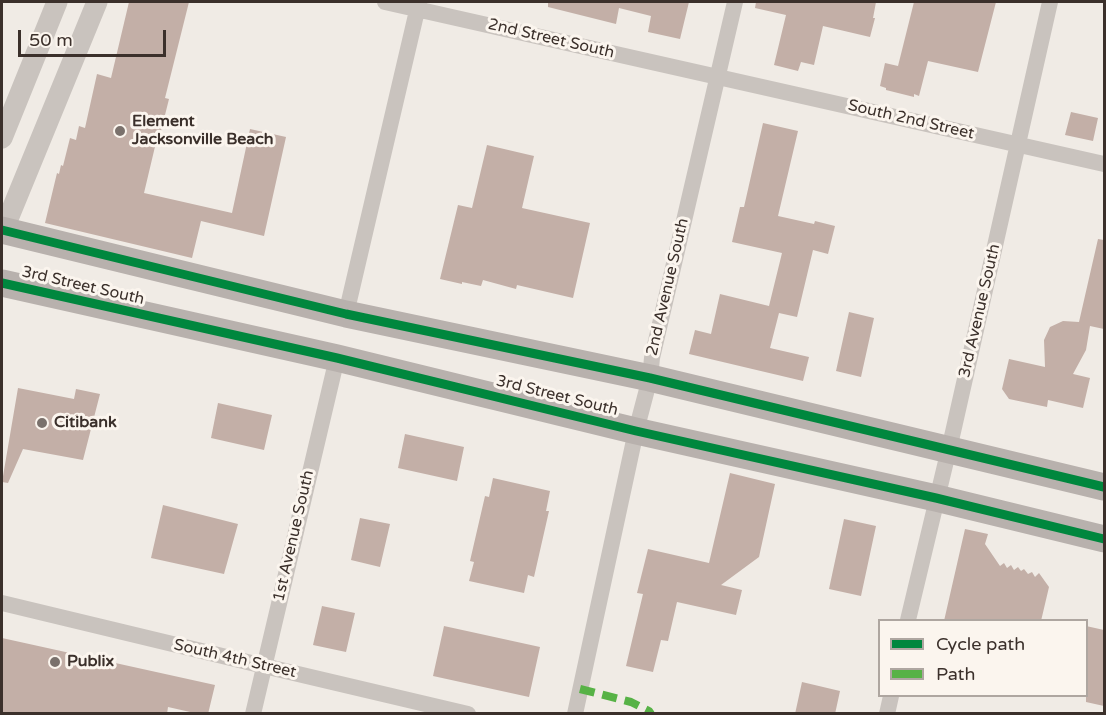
<!DOCTYPE html>
<style>
body{margin:0}
#map{position:relative;width:1106px;height:715px;overflow:hidden;background:#f0ebe5;font-family:"Varela Round",sans-serif}
canvas{display:block}
.frame{position:absolute;inset:0;border:3px solid #3b302b;pointer-events:none}
.legend{position:absolute;left:878px;top:619px;width:210px;height:78px;box-sizing:border-box;background:#fbf5ee;border:2px solid #aea6a0;margin:0;padding:8px 10px;list-style:none;font-size:18px;color:#3b302b}
.legend li{display:flex;align-items:center;gap:12px;height:30px}
.legend b{width:30px;border:2px solid #aea6a0}
.scale{position:absolute;left:18px;top:30px;width:148px;height:27px;box-sizing:border-box;border:3px solid #3b302b;border-top:0;padding-left:8px;font-size:18px;line-height:21px;white-space:nowrap;color:#3b302b;-webkit-text-stroke:4px #fbf5ee;paint-order:stroke}
</style>
<div id="map">
<canvas width="1106" height="715"></canvas>
<div class="frame"></div>
<ul class="legend">
<li><b style="height:8px;background:#00873e"></b>Cycle path</li>
<li><b style="height:8px;background:#57b246"></b>Path</li>
</ul>
<div class="scale">50 m</div>
</div>
<script>
const c = document.querySelector('canvas').getContext('2d');
c.lineJoin = 'round';
function paint(path, color) { c.fillStyle = color; c.fill(path, 'evenodd'); }
const toPath = rows => new Path2D(rows.map(r => 'M' + r).join(''));
function stroke(path, color, width, dash) { c.strokeStyle = color; c.lineWidth = width; c.lineCap = dash ? 'butt' : 'round'; c.setLineDash(dash || []); c.stroke(path); }
function write(font, color, halo, rows, align = 'center') {
  c.font = font + ' "Varela Round",sans-serif'; c.lineWidth = 6; c.setLineDash([]); c.textBaseline = 'middle'; c.strokeStyle = halo; c.fillStyle = color; for (const [text, x, y, turn = 0] of rows) {
    c.save(); c.translate(x, y); c.rotate((+turn || 0) * Math.PI / 180); c.textAlign = isNaN(turn) ? turn : align; if (halo) c.strokeText(text, 0, 0); c.fillText(text, 0, 0); c.restore();
  }
}
const building = toPath([
 [129,2,189,2,165,98,169,99,160,135,158,134,144,193,232,213,250,129,286,137,264,236,201,221,192,258,45,223,57,173,59,174,61,165,63,166,70,138,76,140,79,126,85,128,97,74,111,78],
 [548,2,689,2,680,39,648,32,651,16,619,8,616,24,548,7],
 [756,2,876,2,873,18,875,18,870,37,823,26,814,65,801,62,798,71,774,65,786,15,755,8],
 [914,2,996,2,978,72,928,61,919,96,914,94,914,97,886,90,886,88,880,86,885,63,898,66],
 [1071,112,1098,118,1093,141,1065,135],
 [763,123,798,131,778,216,814,224,815,221,835,226,828,254,813,250,797,317,779,313,770,348,809,357,803,381,689,354,695,330,711,334,720,294,769,306,782,253,732,242,740,207,744,207],
 [487,145,534,156,522,208,590,223,573,298,517,285,516,289,483,280,481,286,462,282,462,284,440,279,458,205,472,208],
 [1098,239,1104,240,1104,329,1090,326,1086,350,1073,374,1090,378,1083,408,1048,400,1047,407,1009,399,1002,389,1009,359,1045,367,1044,340,1050,327,1063,321,1079,322],
 [849,312,874,318,861,377,836,371],
 [18,388,74,399,76,389,100,394,83,460,23,449,8,483,2,482],
 [218,403,272,415,264,450,211,438],
 [405,434,464,447,457,481,398,468],
 [730,473,775,484,759,557,721,585,742,590,736,615,677,602,668,641,661,640,653,672,626,666,643,594,637,593,648,549,709,563],
 [493,478,550,491,546,511,549,511,534,577,528,575,524,593,469,581,474,562,470,561,485,496,489,497],
 [163,505,238,524,224,574,151,558],
 [360,518,390,524,380,567,351,560],
 [844,519,876,526,861,596,829,589],
 [965,529,988,534,985,544,1000,566,1004,563,1007,568,1011,565,1014,570,1018,567,1021,571,1024,569,1028,574,1032,572,1035,577,1039,573,1049,587,1041,621,944,621],
 [322,606,355,613,346,652,313,645],
 [444,626,540,647,529,697,433,676],
 [1086,626,1104,630,1104,706,1086,702],
 [2,638,215,685,208,714,199,714,168,707,167,714,2,714],
 [802,682,840,691,835,714,795,714]
]);
const minor = toPath([
 [385,2,1104,164],
 [346,314,419,2],
 [2,603,264,666,468,714],
 [908,620,953,432,1050,2],
 [253,714,337,358],
 [575,714,636,431,650,378,652,358,735,2],
 [887,714,891,696]
]);
const tertiary = toPath([
 [2,138,57,2],
 [3,231,97,2]
]);
const primary = toPath([
 [2,230,346,314,650,378,1104,487],
 [2,283,337,358,636,431,936,498,1104,539]
]);
const quiet = toPath([
 [580,689,631,702,649,711,651,714]
]);
const cycleway = toPath([
 [2,230,346,314,650,378,1104,487],
 [2,283,337,358,636,431,936,498,1104,539]
]);
const markers = [
 [120,131,6,"#7a716c"],
 [42,423,6,"#7a716c"],
 [55,662,6,"#7a716c"]
];
const streetNames = [
 ["2nd Street South",551,39,13],
 ["South 2nd Street",911,120,13],
 ["3rd Street South",83,286,13],
 ["2nd Avenue South",668,287,-77],
 ["3rd Avenue South",980,311,-77],
 ["3rd Street South",557,396,14],
 ["1st Avenue South",294,536,-77],
 ["South 4th Street",235,659,13]
];
const poiNames = [
 ["Element",132,122],
 ["Jacksonville Beach",132,140],
 ["Citibank",54,423],
 ["Publix",67,662]
];
paint(building, '#c3afa7');
stroke(minor, '#c9c3be', 16);
stroke(tertiary, '#c9c3be', 21);
stroke(primary, '#b8b1ad', 27);
stroke(quiet, '#57b246', 8, [15, 8]);
stroke(cycleway, '#00873e', 9);
for (const [x, y, r, color] of markers) { const dot = new Path2D(); dot.arc(x, y, r, 0, 2 * Math.PI); c.fillStyle = color; c.fill(dot); stroke(dot, '#fbf5ee', 2); }
write('16px', '#3b302b', '#fbf5ee', streetNames);
write('bold 16px', '#3b302b', '#fbf5ee', poiNames, 'left');
</script>
